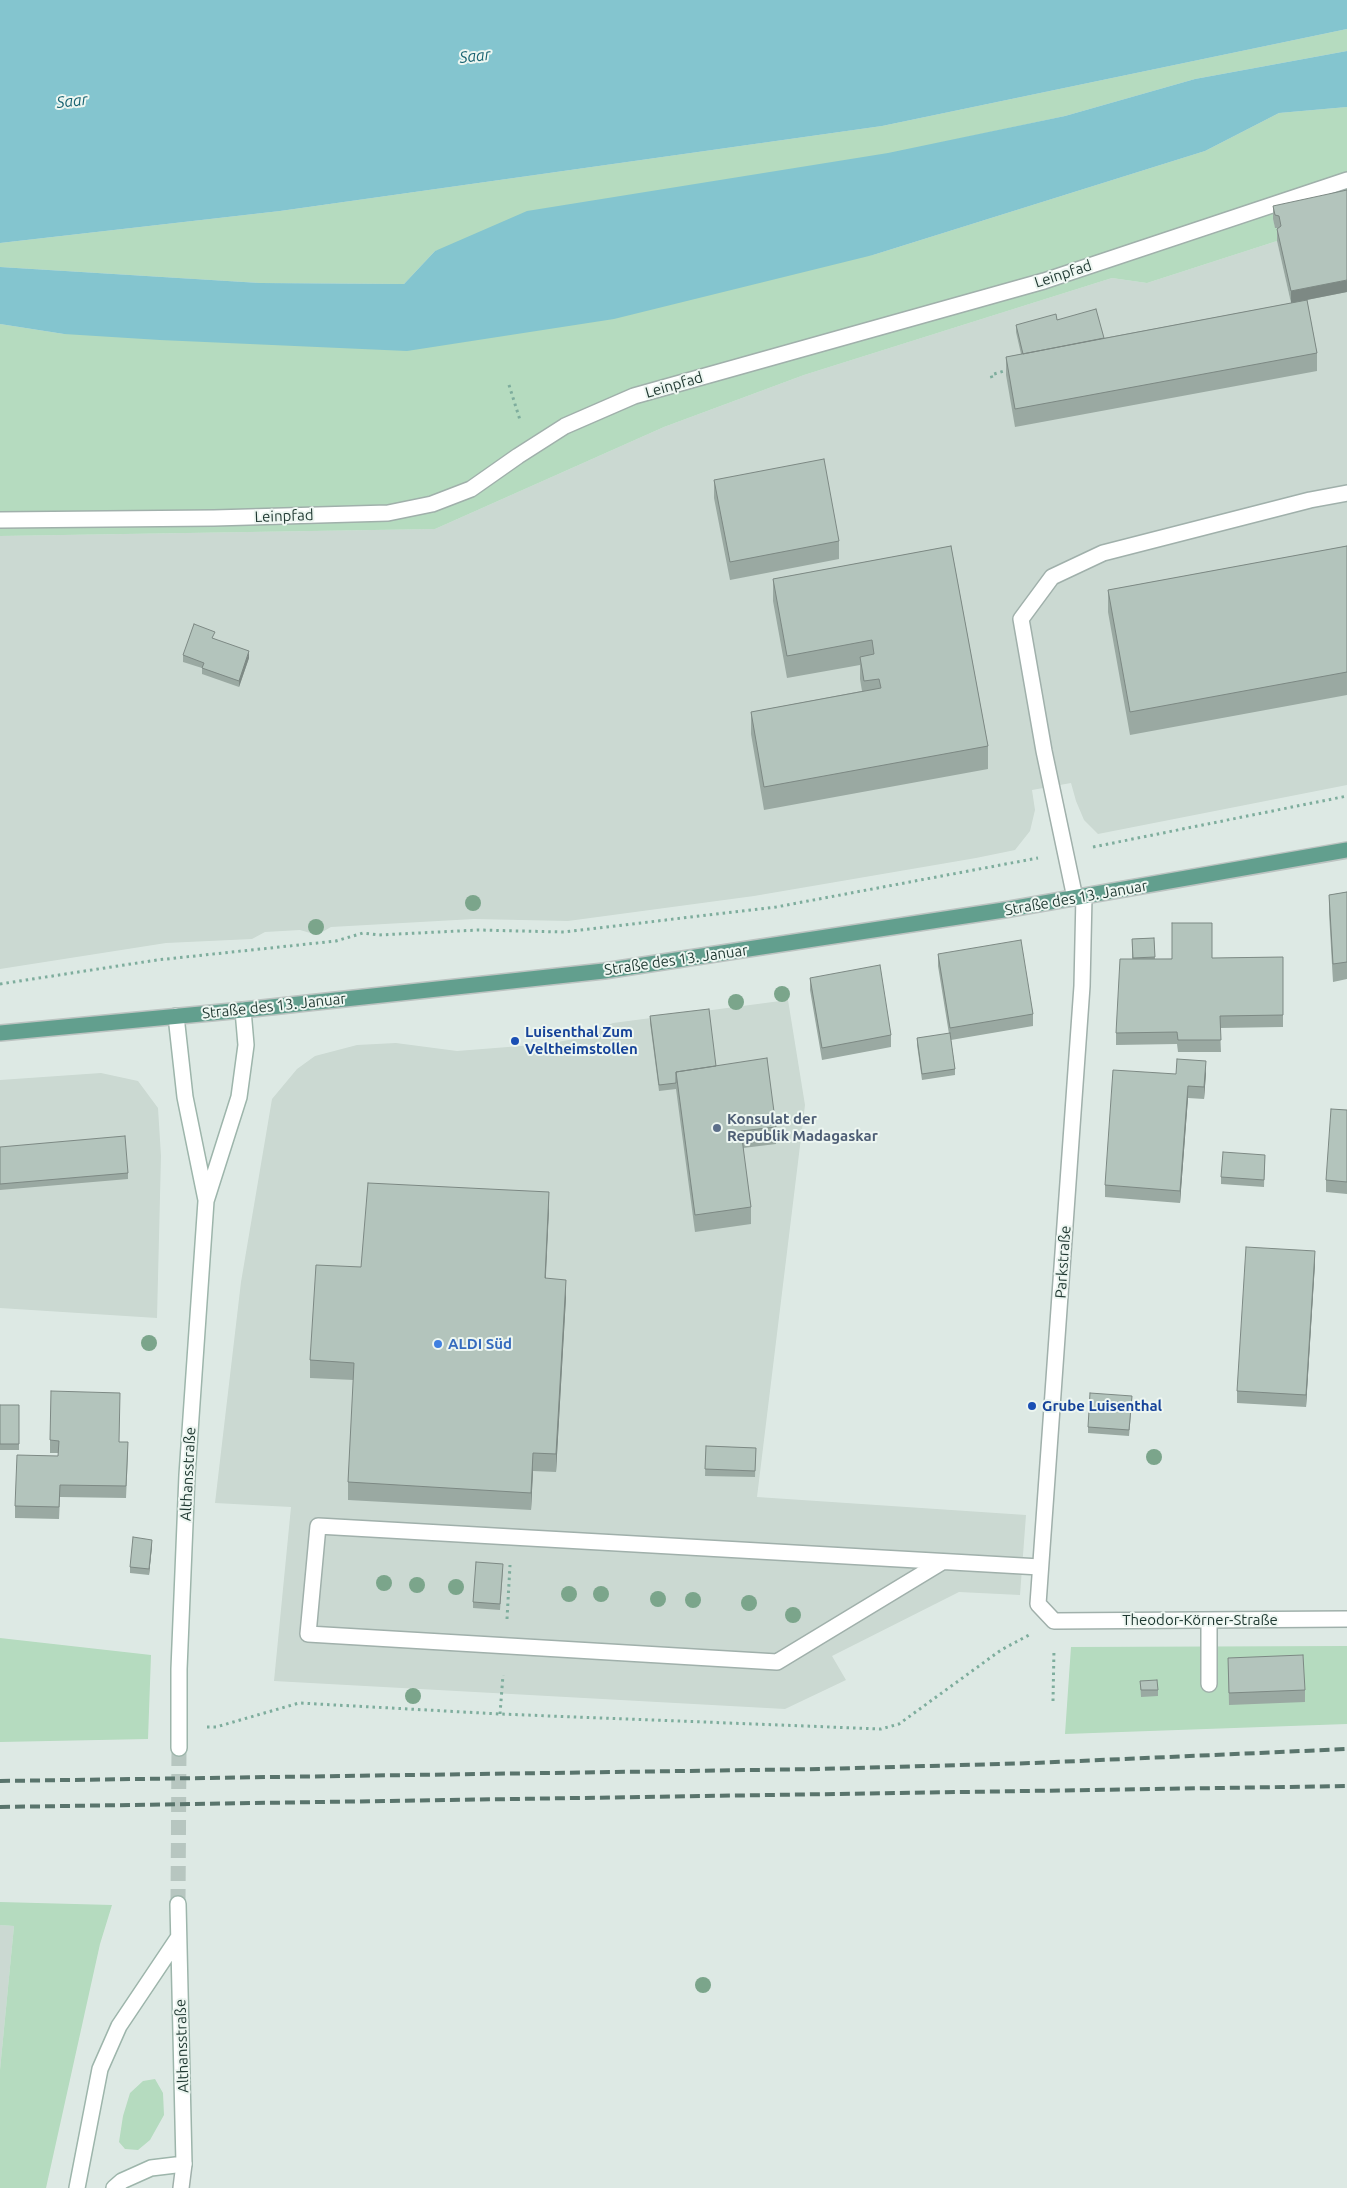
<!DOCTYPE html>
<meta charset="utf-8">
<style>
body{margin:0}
canvas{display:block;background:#dde9e4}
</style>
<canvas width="1347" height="2188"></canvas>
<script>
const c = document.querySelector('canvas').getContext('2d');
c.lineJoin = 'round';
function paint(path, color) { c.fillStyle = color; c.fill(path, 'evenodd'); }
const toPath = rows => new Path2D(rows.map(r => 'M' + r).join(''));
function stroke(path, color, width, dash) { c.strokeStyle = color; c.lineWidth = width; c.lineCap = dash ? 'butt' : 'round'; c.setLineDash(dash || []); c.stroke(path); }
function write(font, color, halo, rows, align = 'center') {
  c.font = font + ' Ubuntu,sans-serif'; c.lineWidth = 4; c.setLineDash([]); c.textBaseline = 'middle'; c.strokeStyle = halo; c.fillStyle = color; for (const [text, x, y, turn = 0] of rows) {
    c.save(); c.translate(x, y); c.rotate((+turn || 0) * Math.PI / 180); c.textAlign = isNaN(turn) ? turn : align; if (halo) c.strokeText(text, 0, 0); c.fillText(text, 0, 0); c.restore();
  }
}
const built = toPath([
 [1277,241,1291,303,1347,292,1347,785,1098,834,1084,820,1076,801,1071,783,1032,790,1035,810,1030,831,1015,850,976,858,754,896,568,921,474,919,331,927,317,935,300,930,265,932,252,939,166,943,0,969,0,536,435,529,664,427,804,375,1112,278,1147,283],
 [788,1000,805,1105,757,1497,1026,1515,1020,1595,959,1592,832,1656,846,1680,785,1709,274,1681,291,1507,215,1503,241,1282,272,1099,297,1069,315,1056,357,1045,396,1043,457,1051,546,1044,574,1039,613,1023],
 [101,1073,138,1081,158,1108,161,1156,157,1318,0,1308,0,1080],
 [0,1925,14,1926,0,2070]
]);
const green = toPath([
 [1347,29,1347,51,1195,79,1065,116,435,251,404,284,260,283,0,267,0,243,280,211,882,126],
 [1347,107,1347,202,1273,218,1275,227,1279,228,1281,238,1277,241,1147,283,1112,278,804,375,664,427,435,529,0,536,0,324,64,334,873,255,1205,151,1279,113],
 [0,1638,151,1655,148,1739,0,1742],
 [1347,1646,1347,1724,1065,1734,1071,1647],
 [0,1902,112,1905,100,1944,46,2188,0,2188,0,2070,14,1926,0,1925],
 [155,2079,163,2093,164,2115,150,2140,138,2150,125,2149,119,2142,123,2116,130,2093,143,2081]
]);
const water = toPath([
 [0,0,1347,0,1347,29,882,126,280,211,0,243],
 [1347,51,1347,107,1279,113,1205,151,873,255,614,319,407,351,160,340,64,334,0,324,0,267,260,283,404,284,435,251,527,211,888,153,1065,116,1195,79]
]);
const secondaryTunnel = toPath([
 [178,1904,179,1748]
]);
const path = toPath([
 [992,378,991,375,1004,371],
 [509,385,520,420],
 [1093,847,1347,796],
 [0,984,157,960,336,941,363,933,379,935,478,930,564,932,776,907,1038,858],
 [507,1619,510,1565],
 [1053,1701,1054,1649],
 [500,1714,503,1675],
 [207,1727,216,1727,299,1703,500,1714,881,1729,899,1724,1001,1650,1029,1635]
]);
const lane = toPath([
 [0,520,214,518,388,513,432,504,471,489,518,456,565,426,634,396,1044,281,1347,180],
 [1075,898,1044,751,1021,619,1052,577,1103,553,1310,500,1347,493],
 [942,1562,777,1662,308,1634,318,1526,1040,1567],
 [1209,1621,1209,1684]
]);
const street = toPath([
 [1084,896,1082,986,1038,1604,1054,1621,1347,1619],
 [181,2188,184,2164]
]);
const secondary = toPath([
 [176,1016,185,1097,206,1200],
 [179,1748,179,1669,187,1475,206,1201,239,1097,246,1045,243,1010],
 [77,2188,100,2069,119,2026,178,1938],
 [114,2188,122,2181,151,2168,184,2164,178,1904]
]);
const primary = toPath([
 [0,1033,243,1010,604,971,1004,910,1347,850]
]);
const rail = toPath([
 [0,1781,820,1769,1034,1763,1347,1749],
 [0,1807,1347,1786]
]);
const trees = [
 [473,903],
 [316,927],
 [782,994],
 [736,1002],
 [149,1343],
 [1154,1457],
 [384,1583],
 [417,1585],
 [456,1587],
 [569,1594],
 [601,1594],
 [658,1599],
 [693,1600],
 [749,1603],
 [793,1615],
 [413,1696],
 [703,1985]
];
const wall = toPath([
 [1273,206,1347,292,1307,300,1317,353,1317,371,1015,427,1006,375,1006,357,1021,354,1016,332,1016,325,1057,320,1104,338,1291,303,1277,241,1277,229,1278,228,1275,228,1273,219],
 [714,480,839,541,839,559,730,580,714,498],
 [951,546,988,746,988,769,764,810,751,734,751,712,862,691,860,679,860,665,787,678,773,601,773,579],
 [1347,546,1347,695,1130,735,1108,612,1108,590],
 [215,638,214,639,249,658,239,687,202,674,202,668,183,662,183,655],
 [1347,892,1347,979,1333,982,1329,913,1329,895],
 [1154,938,1155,959,1283,957,1283,1027,1220,1028,1221,1052,1178,1052,1177,1044,1116,1045,1116,1033,1132,959,1132,939],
 [938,954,1033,1014,1033,1026,951,1040,955,1069,955,1075,922,1080,917,1045,917,1038,949,1034,938,966],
 [810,978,891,1035,891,1047,822,1060,810,990],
 [650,1016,716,1066,776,1127,776,1144,743,1148,751,1207,751,1224,695,1232,676,1089,659,1091,650,1023],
 [1206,1073,1204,1099,1188,1098,1180,1203,1105,1197,1105,1185,1176,1074],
 [1347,1110,1347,1194,1326,1192,1326,1180],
 [0,1147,128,1173,128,1179,0,1190],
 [1265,1155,1264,1187,1221,1184,1221,1177],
 [549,1209,545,1279,566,1297,556,1472,533,1471,531,1510,348,1500,348,1482,354,1380,310,1378,310,1360,361,1267],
 [1315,1263,1306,1407,1237,1403,1237,1391],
 [1132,1402,1129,1436,1088,1433,1088,1427],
 [0,1405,19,1405,19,1450,0,1450],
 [50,1440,119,1442,128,1454,126,1498,60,1497,59,1519,15,1518,15,1506,58,1456,58,1453,50,1453],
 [706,1446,756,1448,755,1477,705,1476],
 [152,1546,149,1575,130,1573,130,1567],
 [503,1570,500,1610,473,1608,473,1602],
 [1228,1658,1305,1690,1305,1702,1229,1705],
 [1140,1681,1158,1690,1158,1696,1141,1697]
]);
const shadedWall = toPath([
 [1347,280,1347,292,1291,303,1291,291],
 [249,651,249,658,239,687,239,681],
 [1206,1061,1206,1073,1204,1099,1204,1087],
 [1188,1086,1188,1098,1180,1203,1180,1191],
 [549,1192,549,1209,545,1296,545,1278],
 [1315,1251,1315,1263,1306,1407,1306,1395],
 [566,1280,566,1297,556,1472,556,1454],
 [533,1453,533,1471,531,1510,531,1493],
 [152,1540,152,1546,149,1575,149,1569]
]);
const building = toPath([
 [1347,190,1347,280,1291,291,1277,229,1281,226,1279,216,1275,215,1273,206,1347,190],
 [1307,300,1317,353,1015,409,1006,357,1307,300],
 [1096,309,1104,338,1023,354,1016,325,1056,314,1057,320,1096,309],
 [824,459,839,541,730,562,714,480,824,459],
 [951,546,988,746,764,787,751,712,881,688,879,679,864,681,860,657,874,654,872,640,787,656,773,579,951,546],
 [1347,546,1347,672,1130,712,1108,590,1347,546],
 [194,624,215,632,212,638,249,651,239,681,202,668,204,663,183,655,194,624],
 [1347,892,1347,962,1333,964,1329,895,1347,892],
 [1172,923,1212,923,1212,958,1283,957,1283,1015,1220,1016,1221,1040,1178,1040,1177,1032,1116,1033,1120,959,1172,959,1172,923],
 [1154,938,1155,957,1133,958,1132,939,1154,938],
 [1021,940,1033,1014,950,1028,938,954,1021,940],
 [880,965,891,1035,822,1048,810,978,880,965],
 [709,1009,716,1066,676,1072,676,1083,659,1085,650,1016,709,1009],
 [950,1033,955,1069,922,1074,917,1038,950,1033],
 [767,1058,776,1127,741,1131,751,1207,695,1215,676,1072,767,1058],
 [1177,1059,1206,1061,1204,1087,1188,1086,1180,1191,1105,1185,1113,1070,1176,1074,1177,1059],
 [1331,1109,1347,1110,1347,1182,1326,1180,1331,1109],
 [125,1136,128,1173,0,1184,0,1147,125,1136],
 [1223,1152,1265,1155,1264,1180,1221,1177,1223,1152],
 [368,1183,549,1192,545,1278,566,1280,556,1454,533,1453,531,1493,348,1482,354,1363,310,1360,316,1265,361,1267,368,1183],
 [1246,1247,1315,1251,1306,1395,1237,1391,1246,1247],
 [51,1391,120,1393,119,1442,128,1442,126,1486,60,1485,59,1507,15,1506,17,1455,58,1456,59,1441,50,1440,51,1391],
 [1090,1393,1132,1396,1129,1430,1088,1427,1090,1393],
 [0,1405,19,1405,19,1444,0,1444,0,1405],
 [706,1446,756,1448,755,1471,705,1469,706,1446],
 [133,1537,152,1540,149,1569,130,1567,133,1537],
 [476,1562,503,1564,500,1604,473,1602,476,1562],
 [1303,1655,1305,1690,1229,1693,1228,1658,1303,1655],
 [1157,1680,1158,1690,1141,1690,1140,1681,1157,1680]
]);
const markers = [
 [515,1041,5,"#1a4fb4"],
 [717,1128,5,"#5c6f8a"],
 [438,1344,5,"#3f7fe0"],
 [1032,1406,5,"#1a4fb4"]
];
const streetNames = [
 ["Leinpfad",1063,274,-18],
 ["Leinpfad",674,385,-16],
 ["Leinpfad",284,516,-2],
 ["Straße des 13. Januar",1076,898,-10],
 ["Straße des 13. Januar",676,960,-8],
 ["Straße des 13. Januar",274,1006,-6],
 ["Parkstraße",1063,1262,-86],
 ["Althansstraße",188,1474,-87],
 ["Theodor-Körner-Straße",1200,1620],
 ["Althansstraße",182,2046,-92]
];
const transitNames = [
 ["Luisenthal Zum",525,1032],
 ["Veltheimstollen",525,1049],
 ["Grube Luisenthal",1042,1406]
];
const serviceNames = [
 ["Konsulat der",727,1119],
 ["Republik Madagaskar",727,1136]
];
const shopNames = [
 ["ALDI Süd",448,1344]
];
const waterNames = [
 ["Saar",475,56,-6],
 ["Saar",72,101,-6]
];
paint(built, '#cbd9d2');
paint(green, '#b5dbbf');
paint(water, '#84c5cf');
stroke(secondaryTunnel, '#b7c6c0', 15, [15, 8]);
stroke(lane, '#a0b0ab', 18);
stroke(street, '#a0b0ab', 18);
stroke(secondary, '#9db5ab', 18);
stroke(primary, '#bcc3c1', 18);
stroke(path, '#7ead9d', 3, [2.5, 4]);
stroke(lane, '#fff', 15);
stroke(street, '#fff', 15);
stroke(secondary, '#fff', 15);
stroke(primary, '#629f8e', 15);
stroke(rail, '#59746c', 4, [10, 5]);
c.fillStyle = '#7ba58b';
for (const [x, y] of trees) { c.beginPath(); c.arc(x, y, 8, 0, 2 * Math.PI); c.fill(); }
paint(wall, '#9aa9a2');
paint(shadedWall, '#7d8984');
paint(building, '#b3c4bc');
stroke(building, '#7d8984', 1);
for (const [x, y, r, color] of markers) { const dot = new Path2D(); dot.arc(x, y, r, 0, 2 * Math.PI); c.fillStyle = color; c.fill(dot); stroke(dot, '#edf6f1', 2); }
write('15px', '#1f3831', '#edf6f1', streetNames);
write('bold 15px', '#164399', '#edf6f1', transitNames, 'left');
write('bold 15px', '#4e5e75', '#edf6f1', serviceNames, 'left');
write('bold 15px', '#366cbe', '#edf6f1', shopNames, 'left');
write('italic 16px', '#1a6573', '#edf6f1', waterNames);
</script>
